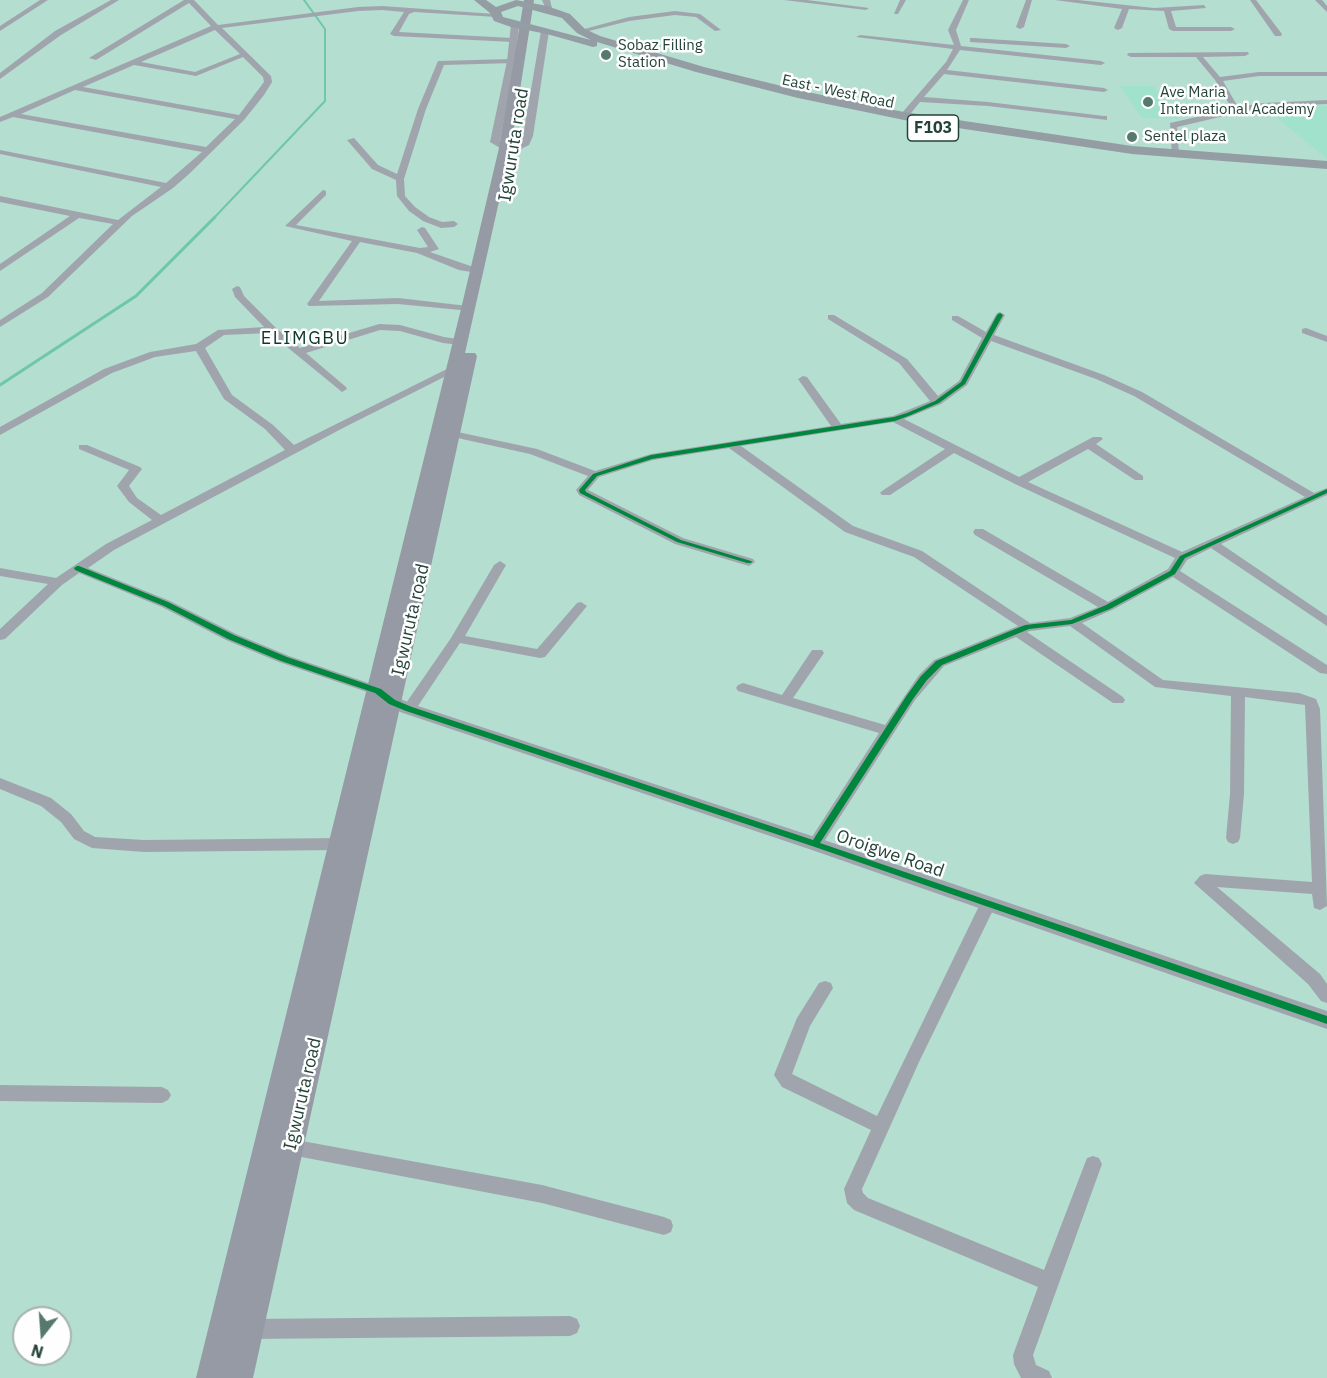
<!DOCTYPE html>
<style>
body{margin:0}
#map{position:relative;width:1327px;height:1378px;overflow:hidden;background:#b4decf;font-family:"IBM Plex Sans",sans-serif}
canvas{display:block}
.north{position:absolute;left:12px;top:1306px;width:60px;height:60px;box-sizing:border-box;background:#fefefe;border:2px solid #a6b3af;border-radius:50%;rotate:197deg;font-size:16px;font-weight:700;line-height:24px;text-align:center;color:#234338}
.north::after{content:'';display:block;margin:auto;width:21px;height:27px;background:#56796d;clip-path:polygon(50% 0,100% 100%,50% 72%,0 100%)}
</style>
<div id="map">
<canvas width="1327" height="1378"></canvas>
<div class="north">N</div>
</div>
<script>
const c = document.querySelector('canvas').getContext('2d');
c.lineJoin = 'round';
function paint(path, color) { c.fillStyle = color; c.fill(path, 'evenodd'); }
const toPath = rows => new Path2D(rows.map(r => 'M' + r).join(''));
function stroke(path, color, width, dash) { c.strokeStyle = color; c.lineWidth = width; c.lineCap = dash ? 'butt' : 'round'; c.setLineDash(dash || []); c.stroke(path); }
function write(font, color, halo, rows, align = 'center') {
  c.font = font + ' "IBM Plex Sans",sans-serif'; c.lineWidth = 5; c.setLineDash([]); c.textBaseline = 'middle'; c.strokeStyle = halo; c.fillStyle = color; for (const [text, x, y, turn = 0] of rows) {
    c.save(); c.translate(x, y); c.rotate((+turn || 0) * Math.PI / 180); c.textAlign = isNaN(turn) ? turn : align; if (halo) c.strokeText(text, 0, 0); c.fillText(text, 0, 0); c.restore();
  }
}
const built = toPath([
 [1120,86,1153,86,1180,119,1142,118],
 [1303,105,1327,106,1327,159,1266,108]
]);
const streamFar1 = toPath([
 [213,219,325,101,325,29,304,0]
]);
const stream = toPath([
 [0,385,136,296,215,217]
]);
const minor = toPath([
 [40,0,48,0,0,31,0,26,40,0],
 [111,0,119,0,61,35,0,79,0,73,55,31,111,0],
 [184,0,194,0,218,25,358,7,382,6,495,14,497,17,414,12,409,14,399,32,513,38,517,40,513,42,394,36,390,34,404,12,382,10,358,11,222,28,271,76,272,82,264,95,244,120,189,174,173,188,132,216,48,297,0,327,0,320,42,293,113,224,79,218,0,271,0,264,70,216,0,202,0,196,118,220,161,187,0,154,0,150,166,183,202,152,13,117,0,122,0,117,211,26,189,3,96,60,89,58,184,0],
 [215,30,240,54,195,72,141,62,215,30],
 [243,57,263,77,264,82,239,115,83,87,134,65,196,76,243,57],
 [75,90,235,119,206,147,21,114,75,90],
 [784,0,807,0,869,8,866,10,784,0],
 [900,0,906,0,898,14,894,14,900,0],
 [963,0,969,0,956,30,961,46,1101,61,1105,63,1101,65,960,50,947,70,1104,88,1108,90,1104,92,944,74,924,97,988,102,1104,116,1107,116,1107,120,988,106,920,102,907,118,901,118,901,114,946,62,953,49,856,37,860,35,954,45,948,30,963,0],
 [1026,0,1032,0,1024,27,1020,29,1016,27,1026,0],
 [1055,0,1078,0,1154,8,1204,5,1206,8,1171,11,1176,27,1231,27,1235,29,1231,31,1173,31,1169,29,1164,11,1129,9,1122,28,1118,30,1114,28,1122,9,1055,0],
 [1250,0,1256,0,1282,34,1281,36,1275,36,1250,0],
 [1315,0,1322,0,1327,6,1327,12,1315,0],
 [675,11,700,14,721,30,715,31,696,17,675,15,629,21,581,33,577,31,629,17,675,11],
 [973,38,1066,44,1070,46,1066,48,970,42,970,38,973,38],
 [1248,52,1249,54,1245,56,1203,57,1220,77,1259,72,1327,72,1327,76,1259,76,1223,81,1238,107,1263,103,1327,100,1327,104,1263,107,1177,127,1179,154,1172,156,1170,123,1232,109,1215,80,1196,57,1131,57,1127,55,1128,53,1248,52],
 [511,59,515,61,514,63,444,65,426,109,404,179,405,196,415,207,429,217,442,222,454,221,458,224,454,227,441,228,423,221,409,211,397,196,396,180,372,169,347,140,354,138,378,165,397,174,418,109,438,61,511,59],
 [323,190,326,191,326,195,296,225,420,248,428,247,417,230,422,227,425,228,439,249,430,252,482,270,477,273,459,270,417,253,360,242,319,301,398,298,468,306,471,307,471,311,398,304,309,306,307,304,352,241,285,226,323,190],
 [237,286,240,287,244,296,276,328,300,348,379,324,400,325,444,337,464,340,465,342,460,345,443,343,400,331,380,330,306,353,346,387,347,389,342,392,270,333,224,335,205,348,232,395,273,425,294,445,449,368,457,368,458,370,343,428,114,550,88,568,170,601,236,634,289,656,383,688,385,691,383,694,373,694,279,662,226,640,162,607,79,573,62,585,5,639,0,640,0,629,48,584,0,576,0,568,56,578,106,544,152,520,129,502,117,486,129,470,79,449,79,445,87,445,140,467,142,469,129,486,137,498,161,515,285,450,265,429,224,399,196,351,155,357,112,373,0,435,0,427,104,369,150,352,196,344,218,330,264,327,235,297,232,289,237,286],
 [1000,312,1005,315,994,335,1104,375,1142,392,1314,493,1327,488,1327,495,1221,544,1327,616,1327,626,1211,548,1187,560,1180,571,1327,665,1327,674,1320,673,1173,577,1112,610,1082,623,1163,680,1299,693,1316,699,1320,709,1327,906,1320,910,1314,908,1312,894,1217,887,1320,974,1327,984,1327,1003,1321,1001,1308,984,1194,883,1200,876,1205,874,1312,882,1305,705,1245,697,1244,794,1240,838,1238,842,1233,844,1228,842,1226,838,1230,794,1231,696,1155,687,1070,626,1030,631,1027,632,1123,697,1125,700,1123,703,1113,703,1016,637,944,666,915,700,820,848,810,848,807,844,810,840,879,733,738,691,736,688,738,685,743,683,782,695,812,650,822,650,824,653,793,698,885,725,919,675,934,660,1018,626,914,557,845,532,729,448,653,460,599,477,588,490,683,538,753,559,755,562,749,566,675,544,579,495,576,490,588,476,530,454,453,437,447,434,453,431,537,449,595,471,651,454,831,426,798,379,803,376,807,377,841,424,893,416,930,401,899,363,828,319,828,315,834,315,907,359,938,396,959,381,982,338,952,320,952,316,958,316,986,332,997,313,1000,312],
 [991,341,1096,379,1134,396,1305,497,1182,552,1028,482,1088,449,1135,480,1143,480,1143,476,1096,444,1103,439,1101,437,1093,437,1019,477,904,419,941,404,967,385,991,341],
 [893,422,945,449,882,491,880,493,882,495,890,495,954,453,1015,484,1175,558,1168,569,1108,602,983,529,975,529,973,532,975,535,1098,607,1070,618,1030,623,922,551,853,526,741,446,893,422],
 [1306,328,1327,336,1327,342,1302,333,1302,329,1306,328],
 [500,561,506,565,465,636,537,649,577,603,581,602,587,606,545,657,540,658,460,643,414,712,404,712,402,709,404,706,451,638,494,565,500,561],
 [0,778,51,798,71,814,84,831,95,837,144,840,341,838,346,840,349,844,346,848,341,850,144,852,92,848,74,839,61,822,41,806,0,789,0,778],
 [988,898,994,900,996,904,919,1062,862,1189,863,1193,868,1198,1044,1270,1087,1158,1093,1156,1099,1158,1102,1164,1033,1355,1036,1365,1049,1371,1052,1378,1021,1378,1014,1364,1013,1355,1038,1287,854,1210,847,1203,844,1189,871,1130,782,1087,774,1075,797,1018,819,983,825,981,831,983,833,988,810,1026,792,1074,877,1116,980,904,982,900,988,898],
 [0,1085,162,1087,168,1090,171,1095,168,1100,162,1103,0,1101,0,1085],
 [291,1139,542,1185,664,1217,671,1220,673,1226,671,1232,664,1235,542,1203,291,1155,285,1153,282,1147,285,1141,291,1139],
 [570,1316,577,1319,580,1326,577,1333,570,1336,249,1339,242,1336,239,1329,242,1322,249,1319,570,1316]
]);
const tertiary = toPath([
 [542,0,550,0,553,12,547,12,542,0],
 [515,22,519,25,515,61,500,141,510,148,521,141,523,136,541,31,545,28,549,31,533,136,529,145,519,150,510,148,505,151,490,142,507,61,511,25,515,22],
 [382,687,388,689,398,698,415,705,821,839,1327,1011,1327,1029,809,849,403,713,386,706,376,697,374,693,376,689,382,687]
]);
const secondary = toPath([
 [524,0,534,0,511,148,465,353,475,353,477,356,253,1378,196,1378,461,309,499,148,524,0]
]);
const primary = toPath([
 [474,0,486,0,496,7,516,0,547,6,570,14,585,29,600,36,704,67,798,90,904,112,1132,146,1327,161,1327,169,1132,154,904,120,798,98,696,72,597,42,597,46,593,47,547,34,511,27,494,21,490,13,474,0],
 [518,6,562,18,577,33,591,40,503,17,501,12,518,6]
]);
const cycleway = toPath([
 [1000,313,1003,315,965,384,939,403,911,415,895,421,652,459,597,476,585,490,586,492,681,540,751,561,752,562,751,563,747,563,677,542,580,493,579,490,593,474,651,455,894,417,907,413,935,401,961,382,997,315,1000,313],
 [1327,489,1327,493,1185,558,1175,574,1110,609,1072,624,1029,629,942,665,927,680,913,699,820,843,1327,1016,1327,1024,812,846,406,711,389,704,375,693,281,661,228,639,164,606,75,570,74,568,77,566,79,566,168,602,234,635,287,657,381,689,395,700,412,707,813,840,907,695,921,676,936,661,1025,625,1071,620,1106,605,1170,571,1180,556,1327,489]
]);
const markers = [
 [606,55,6,"#56796d"],
 [1148,102,6,"#56796d"],
 [1132,137,6,"#56796d"]
];
const farPoinames = [
 ["Sobaz Filling",618,46],
 ["Station",618,63],
 ["Ave Maria",1160,93],
 ["International Academy",1160,110],
 ["Sentel plaza",1144,137]
];
const farStreetnames = [
 ["East - West Road",838,92,12]
];
const shields = [
 [933,128,51]
];
const shieldNames = [
 ["F103",933,128]
];
const streetNames = [
 ["Igwuruta road",514,145,-81],
 ["Igwuruta road",411,620,-77],
 ["Oroigwe Road",890,854,19],
 ["Igwuruta road",303,1094,-77]
];
const farQuarternames = [
 ["ELIMGBU",305,339]
];
paint(built, '#a0e2cb');
stroke(streamFar1, '#6ec6ab', 2);
stroke(stream, '#6ec6ab', 3);
paint(minor, '#a0a5ad');
paint(tertiary, '#a0a5ad');
paint(secondary, '#959aa4');
paint(primary, '#949da4');
paint(cycleway, '#00873e');
for (const [x, y, r, color] of markers) { const dot = new Path2D(); dot.arc(x, y, r, 0, 2 * Math.PI); c.fillStyle = color; c.fill(dot); stroke(dot, '#fefefe', 2); }
write('15px', '#234338', '#fefefe', farPoinames, 'left');
write('15px', '#234338', '#fefefe', farStreetnames);
for (const [x, y, w] of shields) { const box = new Path2D(); box.roundRect(x - w / 2, y - 13, w, 26, 4.5); c.fillStyle = '#fefefe'; c.fill(box); stroke(box, '#234338', 1.5); }
write('bold 16px', '#234338', null, shieldNames);
write('18px', '#234338', '#fefefe', streetNames);
c.letterSpacing = '1.5px';
write('18px', '#0d372a', '#fefefe', farQuarternames);
c.letterSpacing = '0px';
</script>
